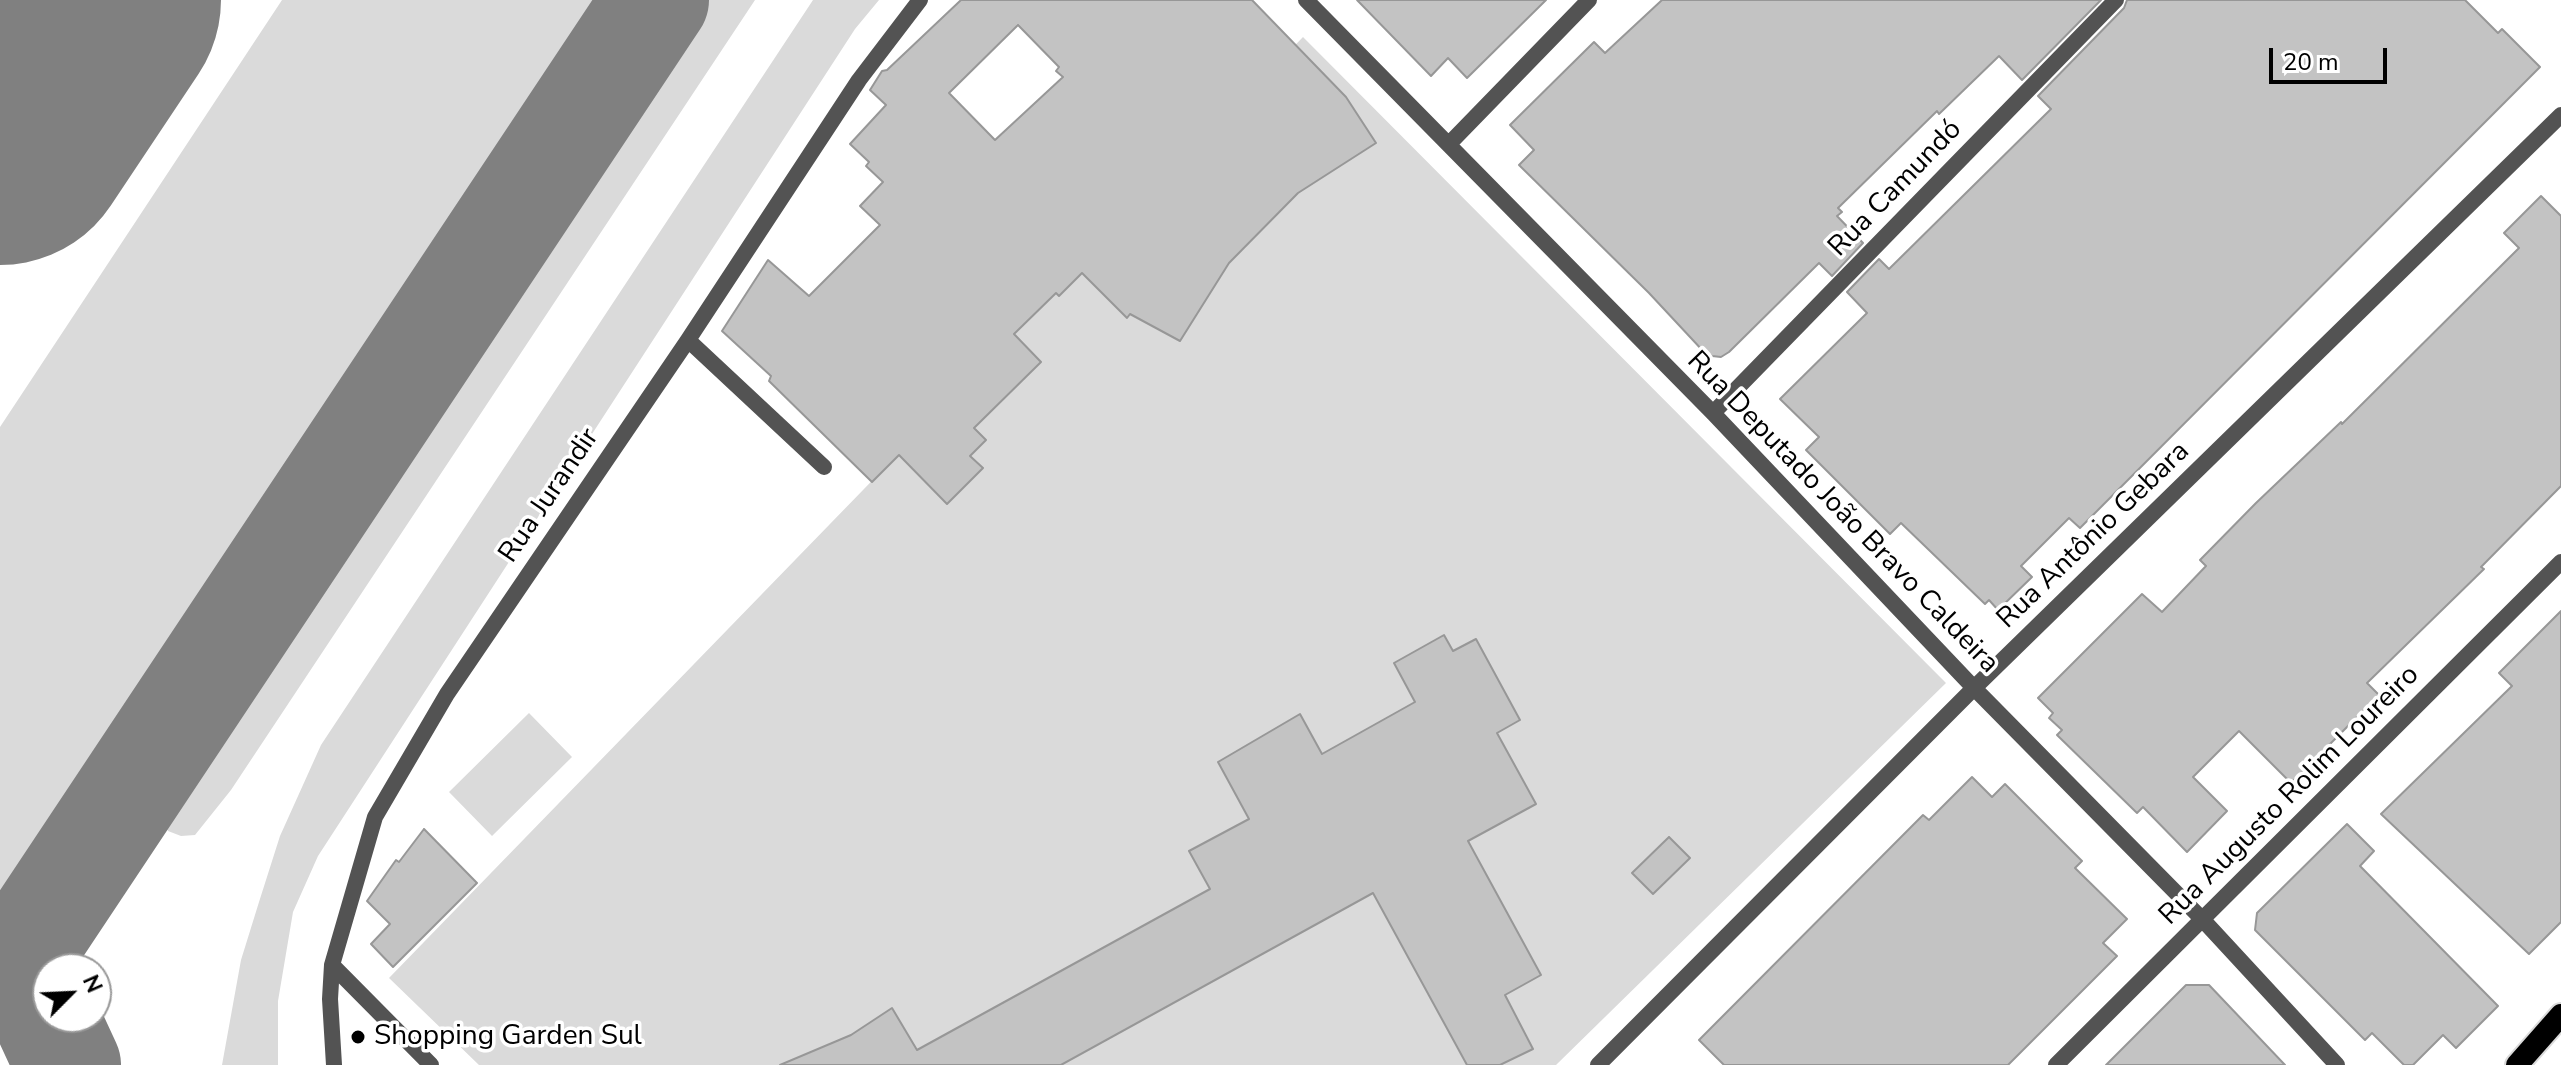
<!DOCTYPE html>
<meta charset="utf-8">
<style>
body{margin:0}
#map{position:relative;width:2561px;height:1065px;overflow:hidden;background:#fff;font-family:"Nunito Sans",sans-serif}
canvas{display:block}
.north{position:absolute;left:32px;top:953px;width:80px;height:80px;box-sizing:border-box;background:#fff;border:2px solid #999;border-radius:50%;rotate:66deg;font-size:22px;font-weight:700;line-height:32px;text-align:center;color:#000}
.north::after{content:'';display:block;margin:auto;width:28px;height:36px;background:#000;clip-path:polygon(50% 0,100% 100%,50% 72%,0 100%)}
.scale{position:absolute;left:2269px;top:48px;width:118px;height:36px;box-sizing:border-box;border:4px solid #000;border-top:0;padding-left:10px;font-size:24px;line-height:28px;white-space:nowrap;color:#000;-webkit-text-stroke:6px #fff;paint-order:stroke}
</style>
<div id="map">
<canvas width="2561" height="1065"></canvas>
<div class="north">N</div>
<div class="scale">20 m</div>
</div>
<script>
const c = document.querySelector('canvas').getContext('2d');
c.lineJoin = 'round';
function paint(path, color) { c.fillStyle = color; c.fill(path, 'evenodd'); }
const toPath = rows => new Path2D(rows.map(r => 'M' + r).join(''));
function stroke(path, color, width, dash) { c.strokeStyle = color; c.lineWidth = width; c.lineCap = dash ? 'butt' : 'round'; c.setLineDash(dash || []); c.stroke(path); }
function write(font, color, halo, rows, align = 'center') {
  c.font = font + ' "Nunito Sans",sans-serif'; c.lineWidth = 7; c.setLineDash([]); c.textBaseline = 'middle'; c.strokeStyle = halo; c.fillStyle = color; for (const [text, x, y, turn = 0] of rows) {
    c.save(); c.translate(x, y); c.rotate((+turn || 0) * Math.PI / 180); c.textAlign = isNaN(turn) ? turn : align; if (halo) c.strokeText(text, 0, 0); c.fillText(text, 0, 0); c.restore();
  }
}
const green = toPath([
 [282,0,609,0,0,919,0,427],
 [691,0,755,0,231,790,195,835,181,836,168,831,160,807,163,795,175,774],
 [813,0,879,0,855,29,318,856,293,912,278,1001,278,1065,222,1065,241,960,259,902,280,836,321,745],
 [1303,37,1946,683,1556,1065,479,1065,389,978],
 [529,713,572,757,492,836,449,792]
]);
const taxiway = toPath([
 [30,941,28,973,31,985,68,1065],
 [0,986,656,0]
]);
const runway = toPath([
 [0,132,88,0]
]);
const building = toPath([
 [961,0,1252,0,1346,97,1376,143,1298,193,1229,263,1180,341,1130,314,1127,318,1082,273,1059,296,1056,293,1014,334,1041,362,974,428,986,440,970,456,983,468,947,504,899,455,872,482,769,381,771,376,722,331,768,260,809,296,880,225,860,206,883,182,866,166,869,162,850,144,886,105,870,90,882,71,887,70,961,0],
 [1018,25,1059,67,1056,71,1063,77,995,140,949,93,1018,25],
 [1357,0,1546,0,1467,78,1448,58,1431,76,1357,0],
 [1662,0,2101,0,2022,80,1999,56,1939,114,1937,111,1838,208,1842,212,1837,216,1863,243,1832,276,1819,263,1729,352,1721,357,1712,356,1704,352,1649,293,1519,165,1534,150,1510,125,1594,42,1605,53,1662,0],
 [2127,0,2465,0,2498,33,2502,29,2540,67,2080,528,2069,518,2021,566,2032,577,1998,610,1989,600,1985,604,1901,523,1890,534,1806,450,1819,437,1780,399,1867,313,1847,292,1879,259,1889,269,2051,109,2038,96,2124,8,2127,0],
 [2541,196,2561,216,2561,486,2481,567,2484,569,2367,683,2379,695,2291,783,2239,731,2193,777,2227,811,2187,852,2143,807,2137,813,2057,735,2062,730,2049,718,2053,713,2038,698,2142,594,2162,612,2206,566,2200,560,2256,503,2341,422,2342,424,2519,248,2504,233,2541,196],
 [2561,611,2561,922,2529,954,2381,814,2512,686,2499,673,2561,611],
 [1444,635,1453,651,1476,639,1520,720,1497,733,1536,804,1468,841,1541,975,1505,995,1533,1049,1500,1065,1467,1065,1373,893,1061,1065,780,1065,851,1035,892,1008,917,1050,1210,889,1189,851,1249,819,1218,762,1300,714,1322,754,1415,702,1394,663,1444,635],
 [1972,777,1992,797,2005,784,2082,861,2075,868,2127,919,2103,943,2117,956,2008,1065,1724,1065,1699,1040,1923,815,1929,820,1972,777],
 [2347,824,2374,851,2360,866,2498,1006,2456,1048,2443,1035,2413,1065,2404,1065,2372,1033,2365,1040,2255,930,2257,913,2347,824],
 [424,829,477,883,393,967,371,944,390,924,367,901,396,860,399,862,424,829],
 [1669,837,1690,858,1653,894,1632,873,1669,837],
 [2186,985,2209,985,2285,1065,2106,1065,2186,985]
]);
const minor = toPath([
 [1306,0,1713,413,1974,688,2203,920,2337,1065],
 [1449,144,1589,0],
 [688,340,824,467],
 [1713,413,2116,0],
 [332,965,431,1065],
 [334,1065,330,999,332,965,375,817,447,694,688,340,859,80,920,0],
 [1598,1065,1974,688,2561,115],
 [2056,1065,2561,562]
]);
const trunk = toPath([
 [2517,1065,2561,1015]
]);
const markers = [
 [358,1037,8,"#000"]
];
const streetNames = [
 ["Rua Camundó",1896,189,-46],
 ["Rua Jurandir",550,496,-56],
 ["Rua Deputado João Bravo Caldeira",1842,513,46],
 ["Rua Antônio Gebara",2094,536,-44],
 ["Rua Augusto Rolim Loureiro",2290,796,-45]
];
const poiNames = [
 ["Shopping Garden Sul",374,1037]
];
paint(green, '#dadada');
stroke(taxiway, '#808080', 106);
stroke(runway, '#808080', 266);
paint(building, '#c3c3c3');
stroke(building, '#979797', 2);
stroke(trunk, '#dbdbdb', 26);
stroke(minor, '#535353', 16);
stroke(trunk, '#000', 22);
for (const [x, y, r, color] of markers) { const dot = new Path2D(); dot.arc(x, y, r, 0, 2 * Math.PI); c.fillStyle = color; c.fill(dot); stroke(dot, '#fff', 3); }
write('28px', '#000', '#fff', streetNames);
write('28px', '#000', '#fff', poiNames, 'left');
</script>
